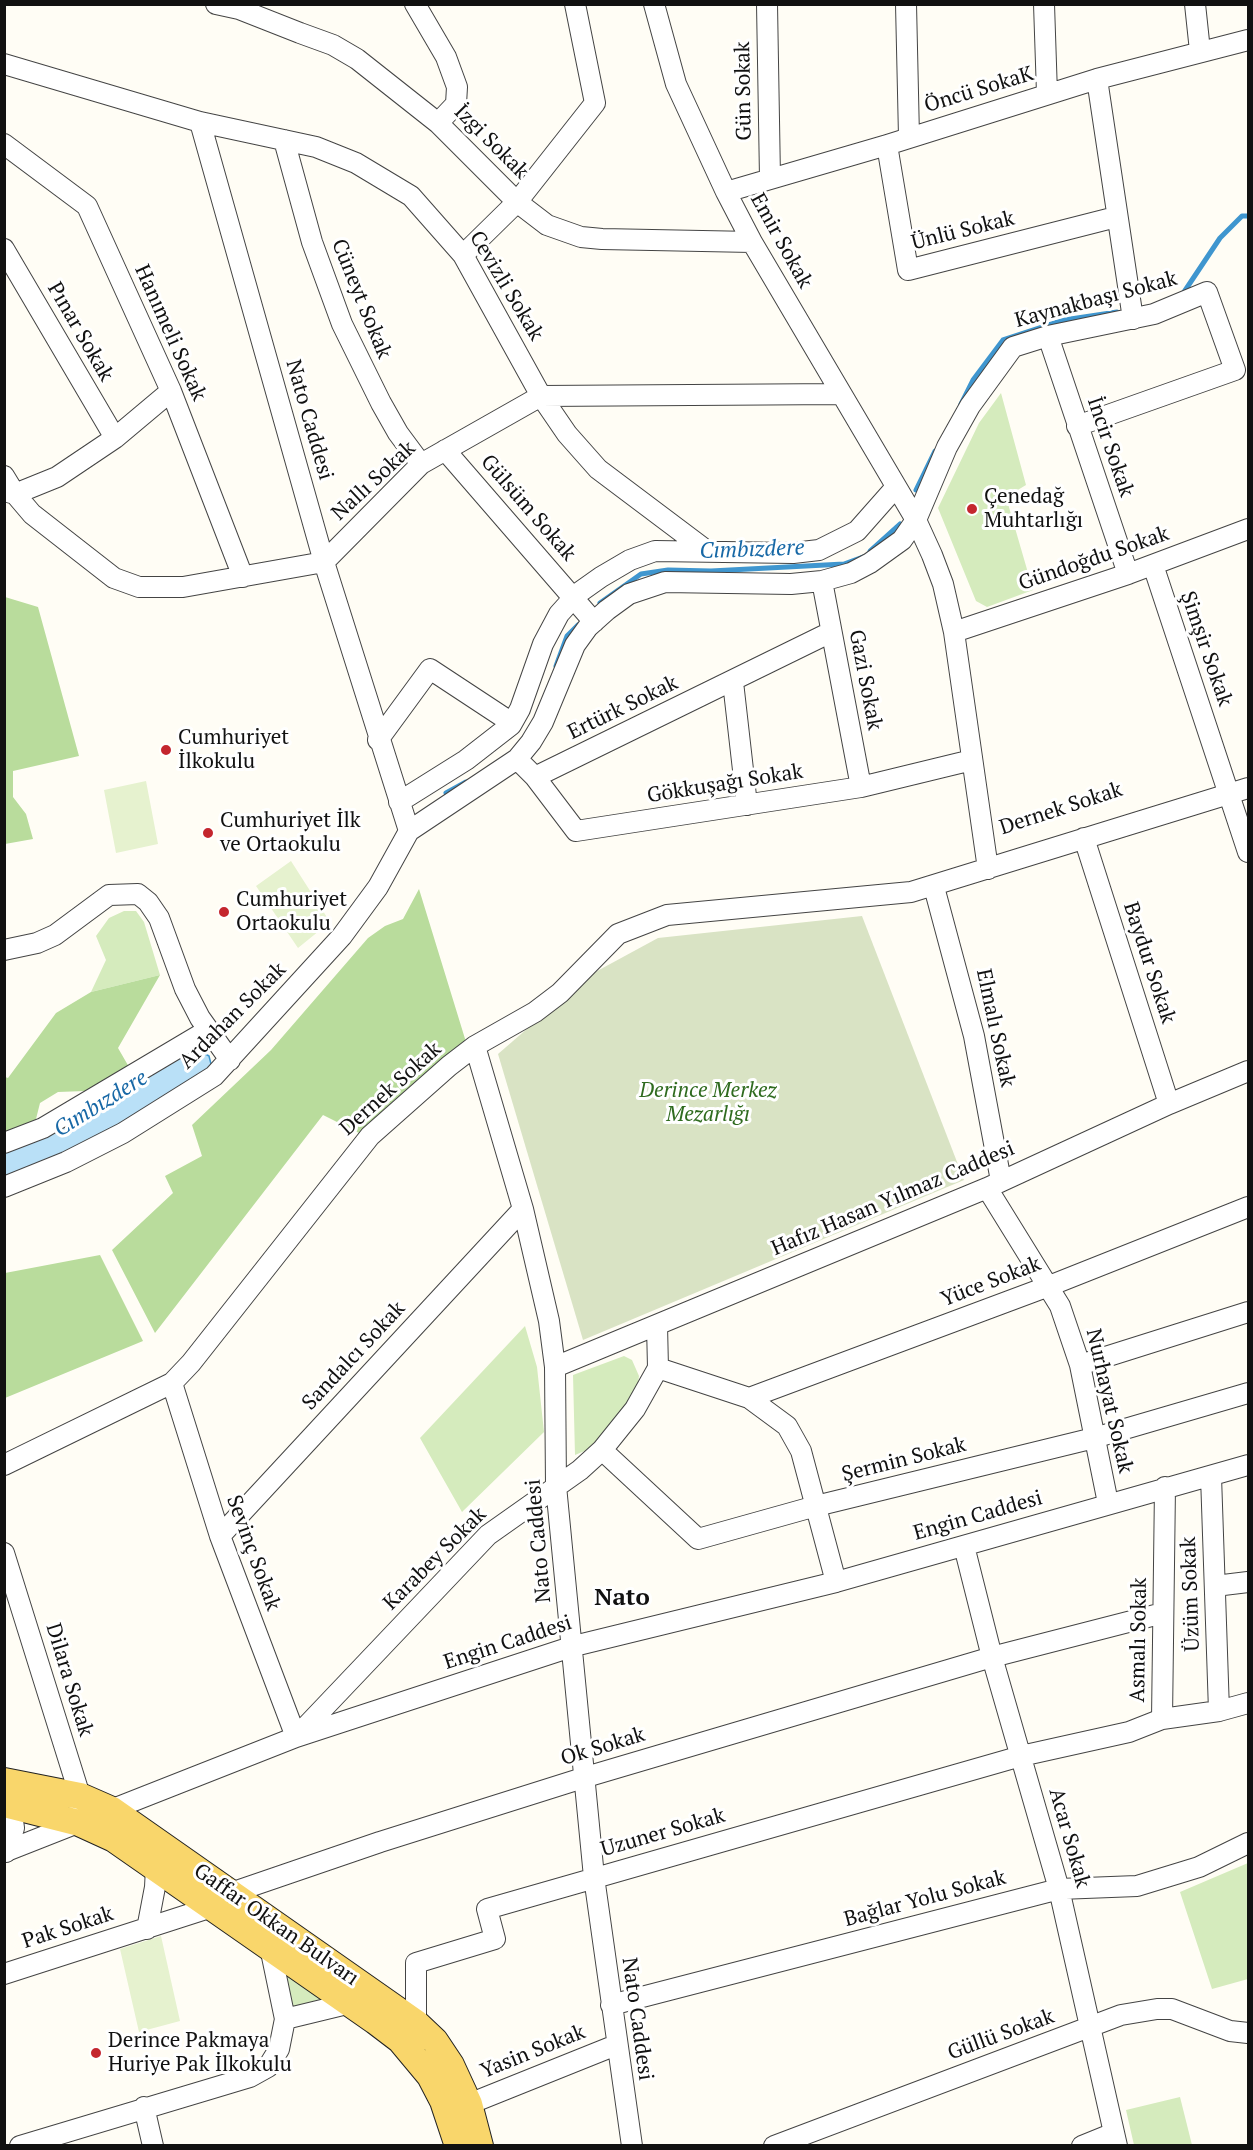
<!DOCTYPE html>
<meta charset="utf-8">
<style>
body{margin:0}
#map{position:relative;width:1253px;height:2150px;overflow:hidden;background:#fffdf5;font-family:"PT Serif",serif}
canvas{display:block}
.frame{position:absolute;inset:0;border:6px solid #111;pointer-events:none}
</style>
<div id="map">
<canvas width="1253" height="2150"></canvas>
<div class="frame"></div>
</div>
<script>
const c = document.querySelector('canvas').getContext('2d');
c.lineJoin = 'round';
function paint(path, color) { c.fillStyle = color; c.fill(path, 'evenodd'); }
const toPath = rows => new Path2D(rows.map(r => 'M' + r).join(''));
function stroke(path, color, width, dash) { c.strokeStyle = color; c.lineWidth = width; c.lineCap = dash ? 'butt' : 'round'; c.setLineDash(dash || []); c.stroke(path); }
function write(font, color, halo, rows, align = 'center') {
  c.font = font + ' "PT Serif",serif'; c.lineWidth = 6; c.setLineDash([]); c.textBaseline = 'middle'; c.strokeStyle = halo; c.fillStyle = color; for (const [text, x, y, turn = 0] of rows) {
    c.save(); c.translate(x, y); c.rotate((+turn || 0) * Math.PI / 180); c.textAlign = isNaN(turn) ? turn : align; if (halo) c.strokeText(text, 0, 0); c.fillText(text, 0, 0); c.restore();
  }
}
const green = toPath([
 [1001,393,1026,485,1006,497,1033,590,987,607,976,601,938,508,979,423],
 [124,911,136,911,144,922,160,975,91,992,106,960,96,936,109,918],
 [525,1326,537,1367,544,1432,462,1512,420,1438],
 [624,1356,632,1360,639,1376,637,1391,594,1447,575,1455,573,1375],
 [1248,1863,1248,1979,1212,1989,1180,1892],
 [286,1973,325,2000,293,2010],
 [1180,2097,1192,2145,1134,2145,1126,2110]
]);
const forest = toPath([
 [5,597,38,607,79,756,13,771,13,797,26,814,33,839,5,844],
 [419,889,466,1042,361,1134,323,1115,155,1333,112,1250,173,1193,165,1176,202,1156,192,1125,271,1050,368,938,385,926,403,919],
 [160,975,118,1048,129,1067,85,1091,58,1092,40,1103,35,1123,5,1132,5,1077,8,1078,56,1013,91,992],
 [100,1255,143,1341,5,1398,5,1273]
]);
const cemetery = toPath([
 [862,916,964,1180,583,1340,498,1054,588,976,658,938]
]);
const pitch = toPath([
 [146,781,158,844,116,853,104,790],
 [291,861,330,922,298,948,256,886],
 [161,1936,180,2021,139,2032,120,1949]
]);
const water = toPath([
 [186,1043,209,1056,214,1076,5,1187,5,1143,186,1043]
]);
const stream = toPath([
 [1184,292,1220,238,1242,216,1248,216],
 [961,404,973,380,1003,340,1064,320,1117,312],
 [916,490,935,451],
 [870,551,900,524],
 [600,603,641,574,668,570,711,571,844,564,863,557],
 [556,666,567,636,578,625],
 [446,793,466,782]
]);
const minor = toPath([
 [216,4,239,9,300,33,333,45,357,59,438,123,517,202,547,225,581,237,602,239,752,242],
 [415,4,446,57,457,87,456,104,438,123],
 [654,4,676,84,726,192,752,242,916,520,932,555,943,584,954,632,988,869],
 [767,4,770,178],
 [906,4,909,137],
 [1044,4,1047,94],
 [1195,4,1200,51],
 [4,64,200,122,316,147,356,163,411,196,463,255,541,396,567,434,598,469,707,551],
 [1097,79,1133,319],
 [200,122,324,562,409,831],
 [284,140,312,242,342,324,381,403,398,433,421,464],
 [4,144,87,206,171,391,243,577],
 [887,145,908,270,1116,217],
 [726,192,887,145,1097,79,1248,40],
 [4,249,115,438],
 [463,255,517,202,595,103,575,4],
 [1048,336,1128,574],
 [445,450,594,622],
 [4,476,15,494,57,477,115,438,171,391],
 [4,491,15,494,32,514,114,578,139,587,183,587,324,562,421,464,541,396,841,394],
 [1153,565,1248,852],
 [822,581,861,787],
 [954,632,1128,574,1248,529],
 [733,682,747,805],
 [378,740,430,669,512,723],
 [517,759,535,777,576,831,861,787,972,760],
 [535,777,831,632],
 [399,802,466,760,511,725,520,709,543,644,559,614,577,594,601,577,630,560,655,551,793,553,819,550,857,531,895,488],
 [1084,838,1169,1104],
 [934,887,974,1036,1001,1181],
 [4,950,37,943,55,935,109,895,138,894,148,902,159,918,185,989,200,1018,230,1060],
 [475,1046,523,1209,549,1321,555,1367,556,1486,594,1877,632,2146],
 [4,1143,43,1128,208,1030],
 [4,1187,66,1162,123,1133,214,1076,342,936,378,887,409,831,517,759,531,742,543,722,575,645,588,627,607,610,629,594,665,582,791,584,822,581,851,573,870,563,902,540,916,520,947,447,970,406,1013,347,1048,336,1154,314,1207,292,1235,370,1077,426],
 [987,1188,1060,1306,1080,1365,1108,1503],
 [1080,1365,1248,1312],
 [555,1367,987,1188,1169,1104,1248,1071],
 [658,1368,749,1398,787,1426,801,1451,836,1582],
 [172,1383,220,1536,296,1737,488,1535,580,1470,602,1450,635,1409,658,1368,657,1325],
 [749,1398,1049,1286,1248,1207],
 [602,1450,698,1539,816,1506,1094,1438,1248,1393],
 [4,1465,172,1383,191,1363,370,1136,449,1066,475,1046,535,1012,560,993,618,934,667,915,911,892,1248,788],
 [1211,1476,1219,1711],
 [220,1536,523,1209],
 [964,1546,992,1657,1059,1889,1117,2146],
 [4,1553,80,1796,79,1806],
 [1215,1586,1248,1582],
 [1162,1719,1219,1711,1248,1703],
 [4,1852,296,1737,574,1646,836,1582,1248,1465],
 [6,1852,14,1828,11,1805],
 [231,1893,380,1842,586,1777,992,1657,1163,1613],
 [147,1929,155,1887,156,1868],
 [4,1974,212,1907],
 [611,2005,1059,1889,1137,1886,1199,1867,1248,1843],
 [285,2019,351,2003],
 [416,2023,416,1963,495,1939,487,1909,1021,1756,1129,1732,1162,1719,1165,1487],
 [469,2104,616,2045],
 [144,2107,153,2146],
 [20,2146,250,2077,268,2067,279,2049,285,2019,270,1947],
 [774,2146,1121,2015,1157,2009,1172,2009,1230,2031,1248,2033],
 [1082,2146,1114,2133]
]);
const major = toPath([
 [4,1781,80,1796,112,1810,416,2023,435,2041,451,2065,469,2104,480,2146],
 [4,1804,79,1823,114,1839,375,2021,400,2040,430,2076,443,2101,458,2146]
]);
const markers = [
 [972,509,6,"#c4262e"],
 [166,750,6,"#c4262e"],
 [208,833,6,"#c4262e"],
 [224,912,6,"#c4262e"],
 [96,2053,6,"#c4262e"]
];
const streetNames = [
 ["Öncü SokaK",979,90,-17],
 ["Gün Sokak",744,91,-91],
 ["İzgi Sokak",491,142,45],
 ["Ünlü Sokak",963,231,-14],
 ["Emir Sokak",781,241,61],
 ["Cevizli Sokak",506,286,59],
 ["Cüneyt Sokak",361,299,68],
 ["Kaynakbaşı Sokak",1096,300,-15],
 ["Pınar Sokak",80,332,60],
 ["Hanımeli Sokak",170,333,66],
 ["Nato Caddesi",309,420,74],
 ["İncir Sokak",1110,447,71],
 ["Nallı Sokak",374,481,-43],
 ["Gülsüm Sokak",528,508,49],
 ["Gündoğdu Sokak",1094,559,-19],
 ["Şimşir Sokak",1206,649,71],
 ["Gazi Sokak",865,680,79],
 ["Ertürk Sokak",623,708,-26],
 ["Gökkuşağı Sokak",725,784,-9],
 ["Dernek Sokak",1061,809,-18],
 ["Baydur Sokak",1149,963,72],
 ["Ardahan Sokak",233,1016,-45],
 ["Elmalı Sokak",995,1028,78],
 ["Dernek Sokak",391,1089,-42],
 ["Hafız Hasan Yılmaz Caddesi",893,1199,-23],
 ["Yüce Sokak",991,1282,-21],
 ["Sandalcı Sokak",354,1356,-47],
 ["Nurhayat Sokak",1109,1401,77],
 ["Şermin Sokak",904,1460,-14],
 ["Engin Caddesi",978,1516,-16],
 ["Nato Caddesi",539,1541,-95],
 ["Sevinç Sokak",253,1553,70],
 ["Karabey Sokak",435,1559,-45],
 ["Üzüm Sokak",1191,1594,-92],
 ["Asmalı Sokak",1139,1640,-89],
 ["Engin Caddesi",508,1643,-18],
 ["Dilara Sokak",69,1680,73],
 ["Ok Sokak",603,1747,-17],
 ["Uzuner Sokak",663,1833,-16],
 ["Acar Sokak",1069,1838,74],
 ["Bağlar Yolu Sokak",925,1899,-15],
 ["Gaffar Okkan Bulvarı",276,1925,35],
 ["Pak Sokak",68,1928,-18],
 ["Nato Caddesi",637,2019,82],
 ["Güllü Sokak",1001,2035,-20],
 ["Yasin Sokak",533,2052,-22]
];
const poiNames = [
 ["Çenedağ",984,497],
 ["Muhtarlığı",984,521],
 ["Cumhuriyet",178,738],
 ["İlkokulu",178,762],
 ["Cumhuriyet İlk",220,821],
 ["ve Ortaokulu",220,845],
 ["Cumhuriyet",236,900],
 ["Ortaokulu",236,924],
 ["Derince Pakmaya",108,2041],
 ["Huriye Pak İlkokulu",108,2065]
];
const parkNames = [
 ["Derince Merkez",708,1091],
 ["Mezarlığı",708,1115]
];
const waterNames = [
 ["Cımbızdere",752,550,-2],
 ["Cımbızdere",101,1104,-32]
];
const quarterNames = [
 ["Nato",622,1598]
];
paint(green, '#d5ebbd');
paint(forest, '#b9dc9c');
paint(cemetery, '#d9e3c4');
paint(pitch, '#e6f2cf');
paint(water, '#b9e0f7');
stroke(water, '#3f96cf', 1.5);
stroke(stream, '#3f96cf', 5);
stroke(minor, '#444', 22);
stroke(major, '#222', 28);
stroke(minor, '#fff', 20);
stroke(major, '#f9d66b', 26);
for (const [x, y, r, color] of markers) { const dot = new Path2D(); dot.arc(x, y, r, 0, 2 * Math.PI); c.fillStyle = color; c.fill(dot); stroke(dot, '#fff', 2); }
write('21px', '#111', '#fff', streetNames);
write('21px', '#111', '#fff', poiNames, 'left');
write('italic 21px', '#2f6b1f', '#fff', parkNames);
write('italic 22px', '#1768a6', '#fff', waterNames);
write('bold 24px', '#111', '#fff', quarterNames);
</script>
